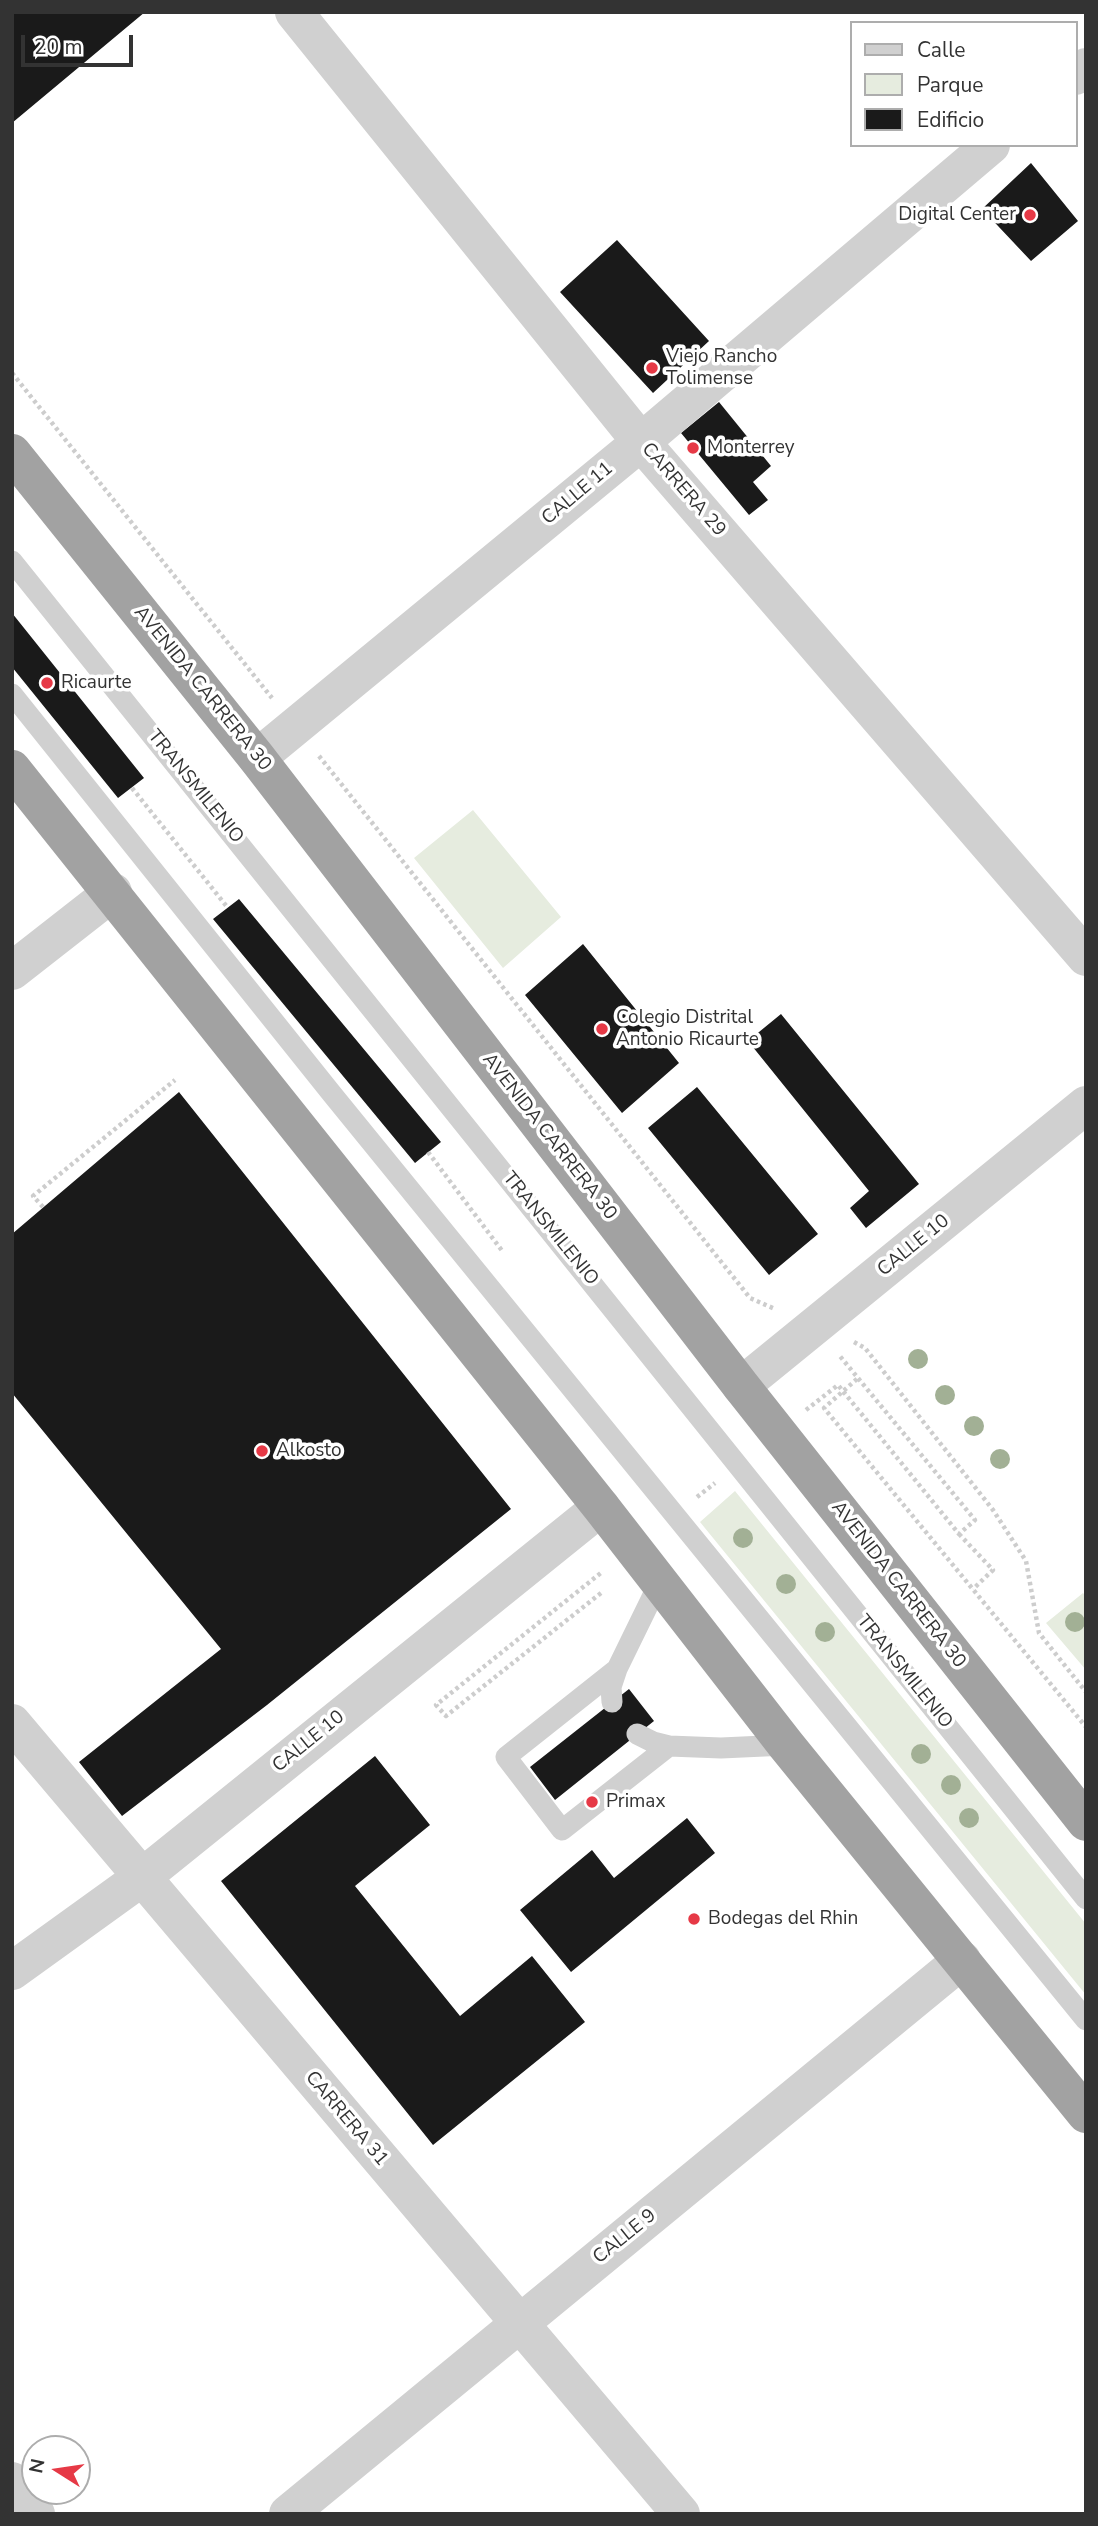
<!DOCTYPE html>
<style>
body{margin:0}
#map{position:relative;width:1098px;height:2526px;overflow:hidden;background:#fff;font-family:"Nunito Sans",sans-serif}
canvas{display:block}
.frame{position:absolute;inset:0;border:14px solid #333;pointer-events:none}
.legend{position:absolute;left:850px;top:21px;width:228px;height:126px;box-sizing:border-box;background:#fff;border:2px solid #adadad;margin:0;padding:9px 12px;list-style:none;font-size:21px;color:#333}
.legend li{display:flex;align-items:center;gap:14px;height:35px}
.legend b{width:35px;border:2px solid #adadad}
.north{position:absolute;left:21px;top:2435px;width:70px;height:70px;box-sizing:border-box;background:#fff;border:2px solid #adadad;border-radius:50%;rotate:282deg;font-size:19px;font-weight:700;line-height:28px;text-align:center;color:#333}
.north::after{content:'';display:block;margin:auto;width:24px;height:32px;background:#e63946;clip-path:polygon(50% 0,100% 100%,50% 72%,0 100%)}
.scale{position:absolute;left:21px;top:35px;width:112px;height:32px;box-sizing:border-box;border:4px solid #333;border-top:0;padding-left:9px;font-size:21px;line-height:24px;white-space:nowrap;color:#333;-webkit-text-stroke:5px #fff;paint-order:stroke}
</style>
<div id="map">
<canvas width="1098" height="2526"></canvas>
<div class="frame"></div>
<ul class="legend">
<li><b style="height:9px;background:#d0d0d0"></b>Calle</li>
<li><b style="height:19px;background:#e6ecdf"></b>Parque</li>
<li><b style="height:19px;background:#1a1a1a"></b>Edificio</li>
</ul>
<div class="north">N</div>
<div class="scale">20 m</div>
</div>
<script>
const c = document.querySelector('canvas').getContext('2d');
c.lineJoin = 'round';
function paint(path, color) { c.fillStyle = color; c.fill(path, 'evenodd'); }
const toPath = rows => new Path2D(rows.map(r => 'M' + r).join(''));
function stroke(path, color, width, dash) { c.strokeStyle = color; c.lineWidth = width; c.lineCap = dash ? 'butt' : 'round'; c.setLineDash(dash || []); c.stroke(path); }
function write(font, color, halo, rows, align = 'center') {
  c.font = font + ' "Nunito Sans",sans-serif'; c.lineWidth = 7; c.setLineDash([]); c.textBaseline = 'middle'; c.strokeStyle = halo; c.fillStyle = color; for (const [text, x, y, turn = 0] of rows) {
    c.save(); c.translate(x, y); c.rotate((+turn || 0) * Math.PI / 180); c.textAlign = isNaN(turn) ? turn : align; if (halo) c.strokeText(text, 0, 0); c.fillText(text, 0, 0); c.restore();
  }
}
const green = toPath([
 [473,810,561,917,503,968,414,858],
 [735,1491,1086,1924,1086,1995,700,1522],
 [1083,1593,1086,1596,1086,1670,1046,1623]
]);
const building = toPath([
 [12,12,145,12,12,123],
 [1031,163,1078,221,1031,261,982,209],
 [617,240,709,341,653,393,560,292],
 [719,402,771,466,753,482,768,500,749,515,681,433],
 [12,613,144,778,118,798,12,667],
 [239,899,441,1142,415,1163,213,919],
 [583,944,679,1063,622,1113,525,995],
 [781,1014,919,1184,866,1228,850,1208,869,1191,748,1041],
 [697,1087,818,1234,769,1275,648,1128],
 [179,1092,511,1509,267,1705,122,1816,79,1762,221,1649,12,1393,12,1234],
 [629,1689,654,1721,555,1800,530,1767],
 [375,1756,430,1825,355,1886,460,2016,532,1956,585,2022,433,2145,221,1881],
 [687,1818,715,1853,571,1972,520,1910,592,1850,614,1878]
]);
const path = toPath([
 [12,373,272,698],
 [319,756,750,1298,775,1309],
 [132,788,228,908],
 [428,1152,503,1252],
 [43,1207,33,1196,175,1080],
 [854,1342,865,1348,993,1510,1026,1561,1039,1633,1086,1692],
 [857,1379,824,1408,1086,1727],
 [806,1410,838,1385,959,1534,975,1520,839,1355],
 [697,1497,715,1483],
 [959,1534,993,1570,973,1589],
 [601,1593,446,1716,436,1705,602,1572]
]);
const service = toPath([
 [12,561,1086,1899],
 [12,694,332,1094,1086,2020],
 [659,1583,617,1669,506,1757,562,1830,669,1746,721,1748,786,1745],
 [612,1702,611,1687,617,1669],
 [637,1734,653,1742,669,1746]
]);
const minor = toPath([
 [294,12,641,442,1086,957],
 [1075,76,1086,67],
 [257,758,641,442,991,145],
 [12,971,113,892],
 [741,1386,1086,1105],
 [12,1723,681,2514],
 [12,1971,141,1878,601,1507],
 [12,2481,36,2514],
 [288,2514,962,1960]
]);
const trunk = toPath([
 [12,453,257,758,741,1386,1086,1822],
 [12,769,601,1507,786,1745,1086,2114]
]);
const trees = [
 [918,1359],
 [945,1395],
 [974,1426],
 [1000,1459],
 [743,1538],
 [786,1584],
 [1075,1622],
 [825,1632],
 [921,1754],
 [951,1785],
 [969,1818]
];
const markers = [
 [1030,215,7,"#e63946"],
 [652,368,7,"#e63946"],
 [693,448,7,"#e63946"],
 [47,683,7,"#e63946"],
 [602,1029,7,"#e63946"],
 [262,1451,7,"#e63946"],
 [592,1802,7,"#e63946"],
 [694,1919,7,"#e63946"]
];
const poiNames = [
 ["Digital Center",1016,215,"right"],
 ["Viejo Rancho",666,357],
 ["Tolimense",666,379],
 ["Monterrey",707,448],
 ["Ricaurte",61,683],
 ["Colegio Distrital",616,1018],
 ["Antonio Ricaurte",616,1040],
 ["Alkosto",276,1451],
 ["Primax",606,1802],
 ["Bodegas del Rhin",708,1919]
];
const streetNames = [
 ["CARRERA 29",683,490,49],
 ["CALLE 11",578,494,-40],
 ["AVENIDA CARRERA 30",202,689,51],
 ["TRANSMILENIO",195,787,51],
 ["AVENIDA CARRERA 30",549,1137,52],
 ["TRANSMILENIO",550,1229,51],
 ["CALLE 10",914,1246,-39],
 ["AVENIDA CARRERA 30",898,1585,52],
 ["TRANSMILENIO",904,1672,51],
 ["CALLE 10",309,1742,-39],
 ["CARRERA 31",346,2119,50],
 ["CALLE 9",625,2237,-39]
];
paint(green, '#e6ecdf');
paint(building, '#1a1a1a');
stroke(path, '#cdcdcd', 4.5, [3.5, 3.5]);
stroke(service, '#d0d0d0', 21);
stroke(minor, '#d0d0d0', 38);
stroke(trunk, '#a2a2a2', 38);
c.fillStyle = '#a2b095';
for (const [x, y] of trees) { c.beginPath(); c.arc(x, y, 10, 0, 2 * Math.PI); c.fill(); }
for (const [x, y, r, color] of markers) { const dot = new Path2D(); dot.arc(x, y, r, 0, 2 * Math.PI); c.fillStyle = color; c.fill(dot); stroke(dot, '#fff', 2.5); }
write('19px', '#333', '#fff', poiNames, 'left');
write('19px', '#333', '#fff', streetNames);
</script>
